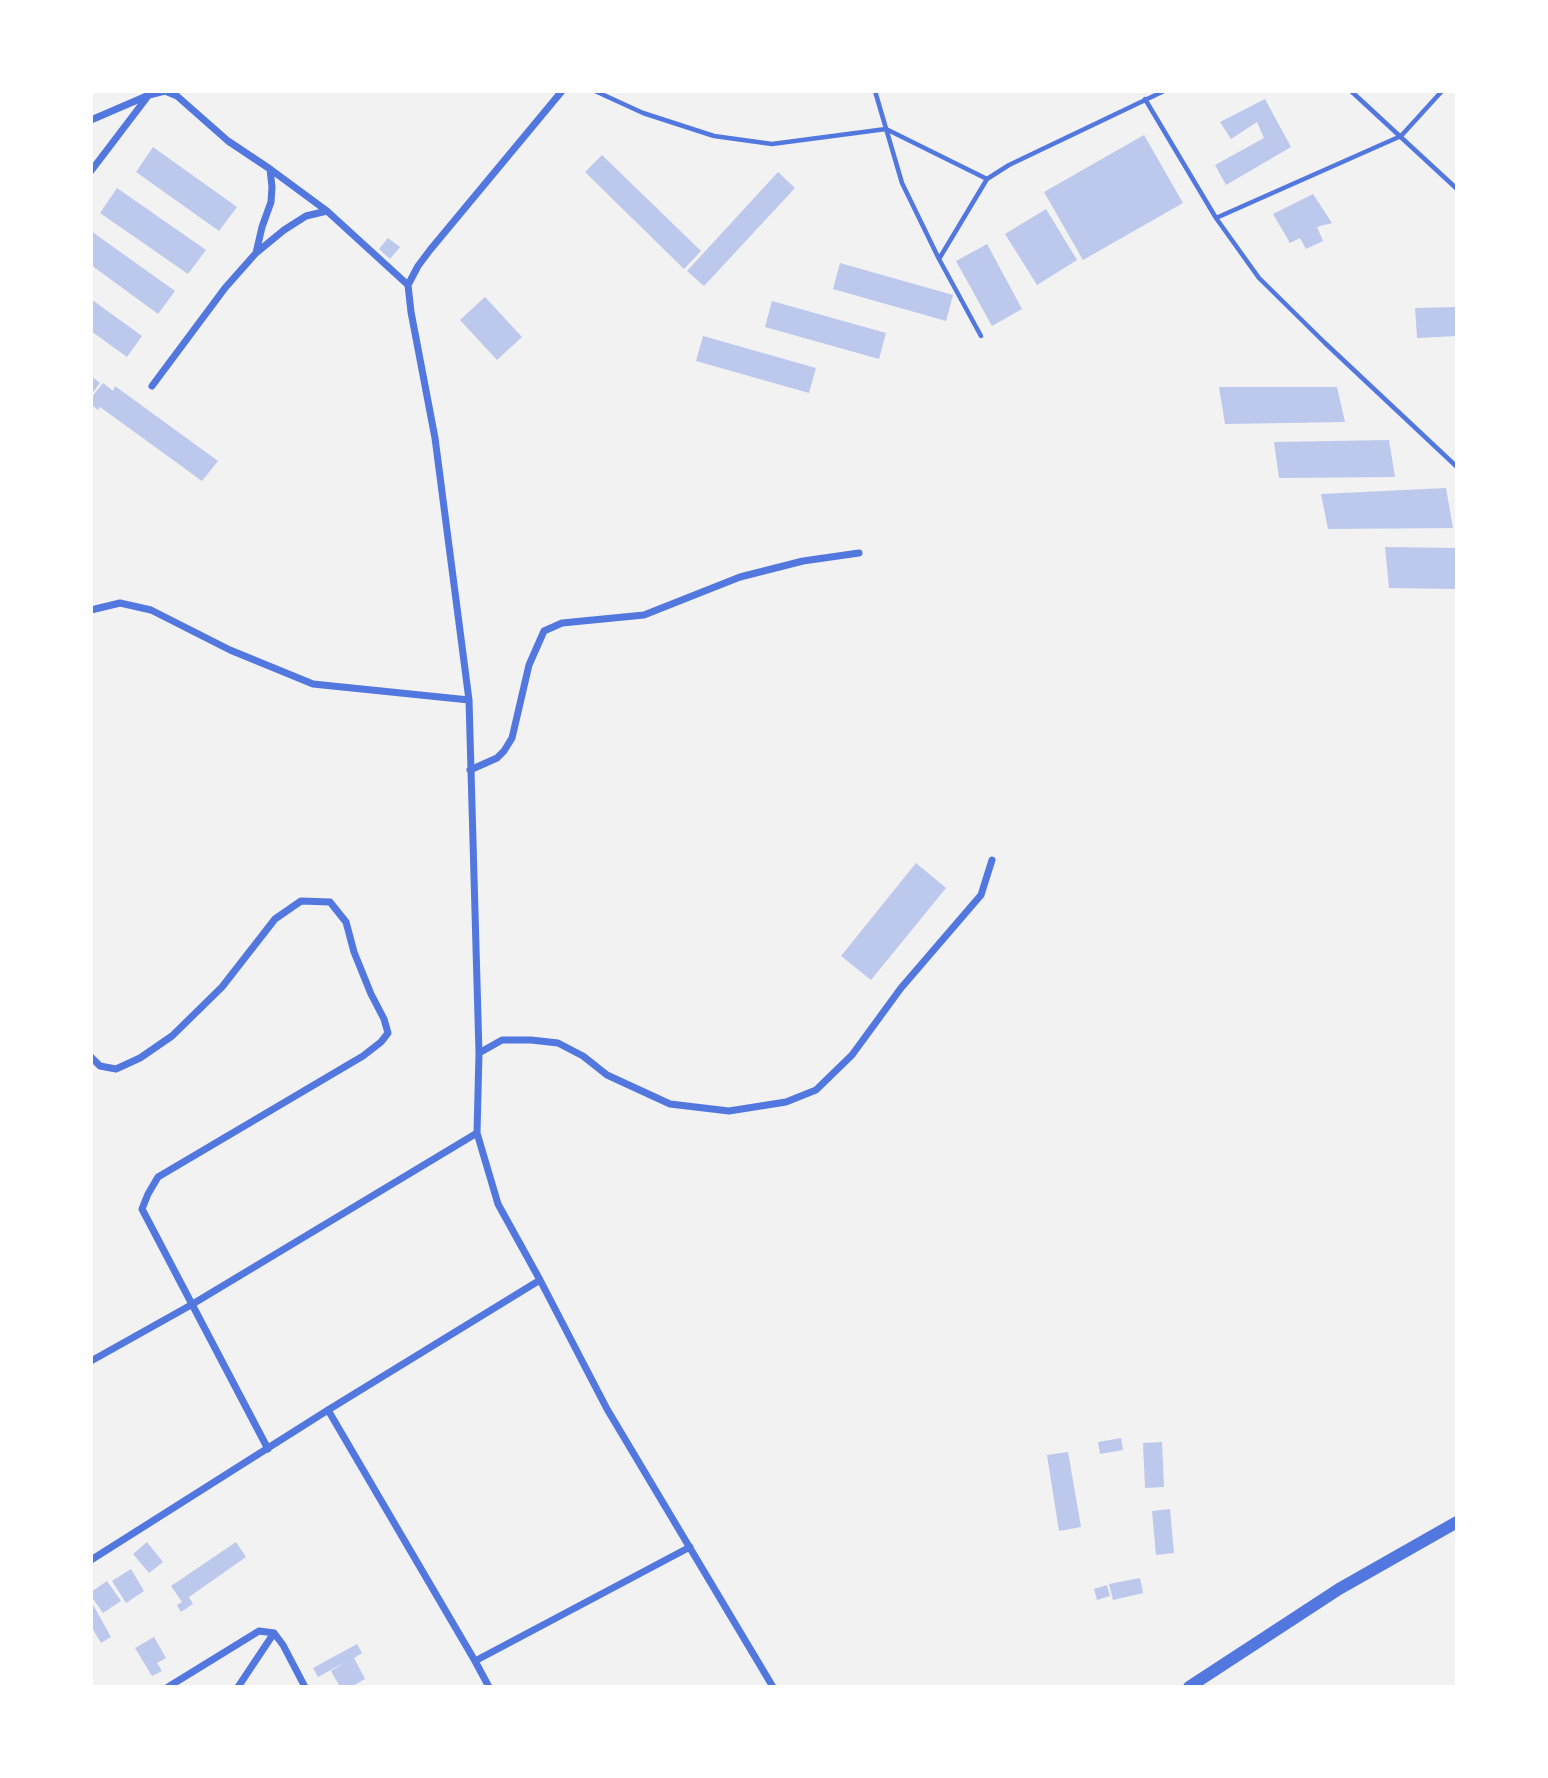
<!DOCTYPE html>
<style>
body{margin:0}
#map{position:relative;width:1548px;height:1778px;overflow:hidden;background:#f2f2f2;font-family:"PT Sans",sans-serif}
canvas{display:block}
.frame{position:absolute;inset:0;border:93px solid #fff;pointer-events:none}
</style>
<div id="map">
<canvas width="1548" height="1778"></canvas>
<div class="frame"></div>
</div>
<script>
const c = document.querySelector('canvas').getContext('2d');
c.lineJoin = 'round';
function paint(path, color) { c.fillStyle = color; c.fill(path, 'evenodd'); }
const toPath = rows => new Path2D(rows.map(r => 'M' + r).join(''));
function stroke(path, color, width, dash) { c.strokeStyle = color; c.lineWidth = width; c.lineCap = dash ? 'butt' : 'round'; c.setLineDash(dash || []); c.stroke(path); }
const building = toPath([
 [1265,99,1291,147,1226,185,1215,165,1264,138,1257,122,1231,139,1220,122],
 [1144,135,1183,203,1083,260,1044,192],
 [153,147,237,207,219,231,136,172],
 [602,155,701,251,684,269,585,172],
 [778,172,795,188,704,286,687,271],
 [117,188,206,250,188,274,100,213],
 [1313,194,1332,223,1317,227,1323,241,1306,249,1300,238,1290,243,1273,214],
 [1046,209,1077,260,1037,285,1005,234],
 [91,231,175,291,158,314,91,265],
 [388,238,400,247,390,259,379,249],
 [987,244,1022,309,992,326,956,261],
 [840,263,953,295,946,321,833,289],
 [485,297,522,337,497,360,460,320],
 [91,299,142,336,127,357,91,331],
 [772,301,886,333,879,359,765,327],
 [1457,307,1457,336,1417,338,1415,308],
 [703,336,816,368,809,393,696,361],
 [91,376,100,383,91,395],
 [103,383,113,391,115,386,218,461,202,481,100,407,98,410,91,404,91,398],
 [1219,387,1337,387,1345,422,1225,424],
 [1389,440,1395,477,1279,478,1274,442],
 [1446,488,1453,528,1328,529,1321,494],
 [1385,547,1457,548,1457,589,1389,588],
 [916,863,946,888,871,980,841,956],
 [1121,1438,1123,1450,1100,1454,1098,1442],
 [1162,1442,1164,1487,1145,1488,1143,1443],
 [1068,1452,1081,1527,1059,1531,1047,1455],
 [1170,1509,1174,1553,1156,1555,1152,1511],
 [147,1542,163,1562,149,1573,133,1554],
 [236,1542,246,1557,189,1597,193,1604,181,1612,177,1605,182,1602,171,1586],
 [131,1569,144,1591,126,1603,112,1581],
 [1140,1578,1143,1593,1113,1600,1109,1584],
 [107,1581,121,1601,103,1613,91,1596,91,1592],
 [1107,1585,1110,1596,1097,1600,1094,1589],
 [91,1601,111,1637,101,1643,91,1626],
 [154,1637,166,1658,157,1663,162,1671,152,1676,135,1648],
 [357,1644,362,1653,354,1658,365,1679,351,1687,340,1687,331,1671,347,1661,318,1677,313,1668]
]);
const service = toPath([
 [595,91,643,113,714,136,772,144,886,129,987,179],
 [875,91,902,183,939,259,981,336],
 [1351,91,1457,189],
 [1145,99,1216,218,1259,278,1325,343,1457,467],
 [1216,218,1401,136,1442,91],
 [939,259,987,179,1009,165,1164,91]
]);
const minor = toPath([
 [562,91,430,250,418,266,408,285,411,312,435,438,469,700,479,1053,477,1133,498,1204,540,1280,607,1409,773,1687],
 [91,120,149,95,165,91,177,96,228,141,270,169,327,211,408,285],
 [91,171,148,96],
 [256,253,262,227,271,202,272,187,270,169],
 [152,386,225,288,256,253,284,230,306,216,327,211],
 [91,610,120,603,151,610,230,650,313,684,469,700],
 [470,770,497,758,504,751,512,738,529,665,544,631,562,623,644,615,740,577,803,561,859,553],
 [479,1053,502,1040,531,1040,558,1043,583,1056,607,1075,670,1104,729,1111,786,1102,816,1090,852,1055,901,988,981,895,992,860],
 [91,1057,100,1066,116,1069,140,1058,172,1036,222,987,275,919,301,901,330,902,346,922,354,952,371,994,384,1019,388,1033,381,1042,363,1056,158,1177,148,1194,142,1209,268,1449],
 [91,1361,191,1305,477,1133],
 [328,1410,475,1661,489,1687],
 [91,1560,328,1410,540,1280],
 [475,1661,690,1547],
 [168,1687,259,1631,274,1633,283,1645,305,1687],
 [238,1687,274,1633]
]);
const tertiary = toPath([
 [1189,1687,1339,1589,1457,1522]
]);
paint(building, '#bdc9ec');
stroke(service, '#5277de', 4.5);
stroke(minor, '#5277de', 7);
stroke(tertiary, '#5277de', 12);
</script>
